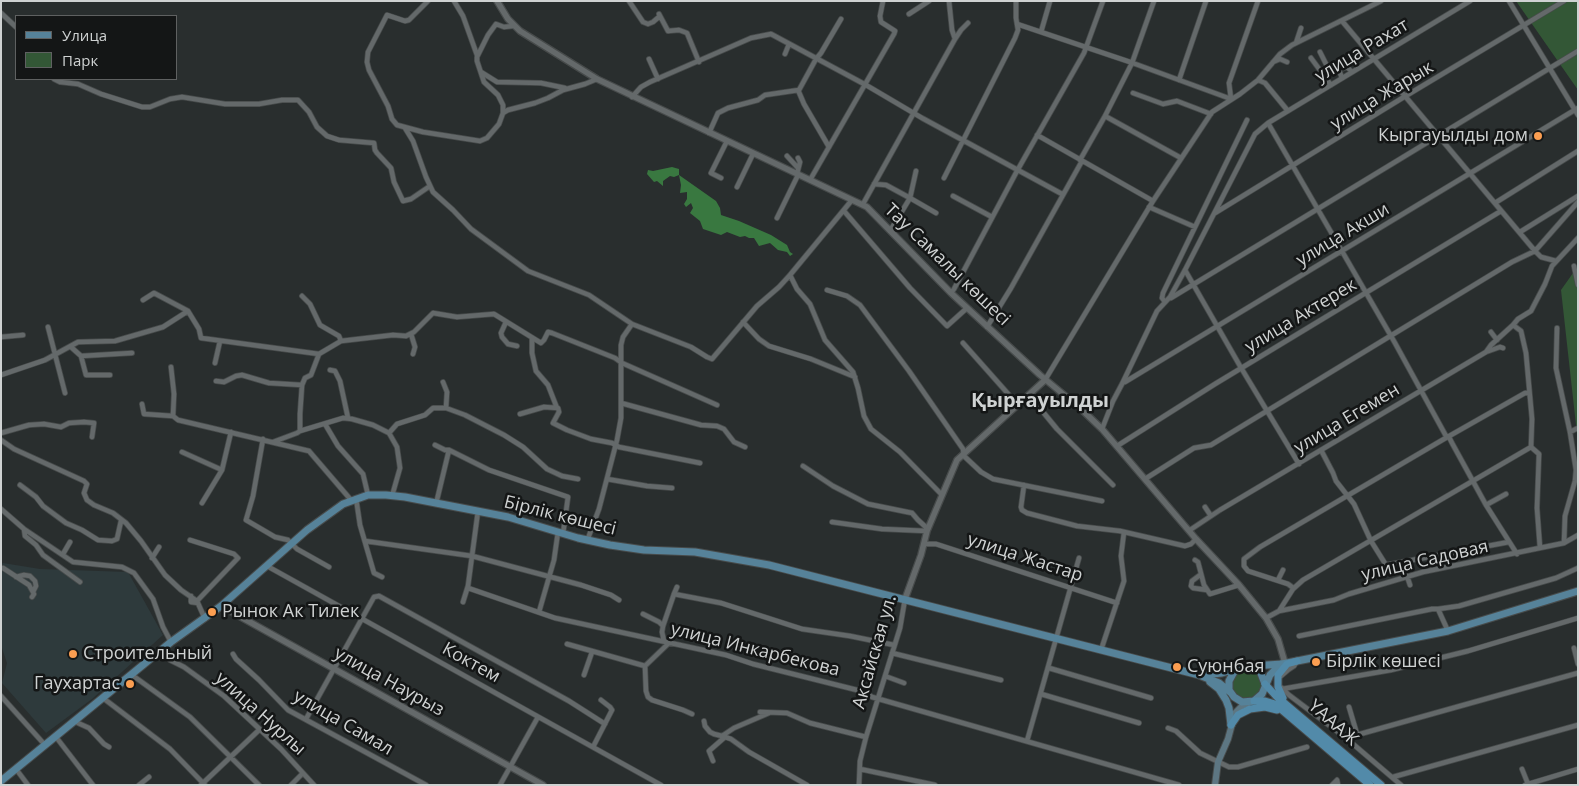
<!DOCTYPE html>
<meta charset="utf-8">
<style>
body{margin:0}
#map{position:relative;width:1579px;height:786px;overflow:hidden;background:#292e2e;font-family:"Open Sans",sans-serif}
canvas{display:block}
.frame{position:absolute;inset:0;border:2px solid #cfd2d2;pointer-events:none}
.legend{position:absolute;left:15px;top:15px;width:162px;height:65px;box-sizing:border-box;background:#141616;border:1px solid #5f6161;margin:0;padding:6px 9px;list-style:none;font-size:15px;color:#cfd2d2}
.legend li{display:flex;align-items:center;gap:10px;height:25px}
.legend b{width:25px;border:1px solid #5f6161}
</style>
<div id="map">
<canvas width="1579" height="786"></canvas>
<div class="frame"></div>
<ul class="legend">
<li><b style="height:6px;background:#568299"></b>Улица</li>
<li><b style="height:14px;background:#335736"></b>Парк</li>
</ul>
</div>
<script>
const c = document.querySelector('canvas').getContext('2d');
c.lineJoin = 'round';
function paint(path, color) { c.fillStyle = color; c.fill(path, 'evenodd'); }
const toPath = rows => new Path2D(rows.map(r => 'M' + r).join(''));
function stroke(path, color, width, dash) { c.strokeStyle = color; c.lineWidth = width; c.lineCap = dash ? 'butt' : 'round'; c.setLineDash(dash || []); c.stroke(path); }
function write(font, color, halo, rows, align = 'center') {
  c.font = font + ' "Open Sans",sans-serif'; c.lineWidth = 5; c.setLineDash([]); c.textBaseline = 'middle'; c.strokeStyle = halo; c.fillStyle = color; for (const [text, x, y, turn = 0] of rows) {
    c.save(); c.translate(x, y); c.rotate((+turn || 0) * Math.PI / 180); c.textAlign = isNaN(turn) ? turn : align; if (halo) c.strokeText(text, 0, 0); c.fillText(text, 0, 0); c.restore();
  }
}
const built = toPath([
 [3,563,40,569,128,572,163,635,92,699,46,733,2,683,7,663,1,645,1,565]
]);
const green = toPath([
 [1516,1,1578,1,1578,90],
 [1578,266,1578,443,1561,290],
 '1232 684a15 15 0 1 1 30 0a15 15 0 1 1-30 0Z'
]);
const forest = toPath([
 [672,167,679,169,679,175,716,201,720,208,721,215,739,221,771,235,787,245,790,252,793,254,790,256,787,252,778,250,770,243,759,246,754,238,749,238,745,236,740,237,727,232,721,235,703,229,700,221,690,213,693,208,691,203,686,207,684,204,687,199,687,192,680,193,681,185,679,175,674,177,670,176,663,181,663,186,657,181,654,182,647,174,648,170,653,171]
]);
const minor = toPath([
 [428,1,409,20,405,21,387,15,368,52,367,62,369,70,388,106,392,119,397,125,423,132,480,141,487,138,499,124,503,113,508,110,535,103,548,98,563,90,585,84,597,79],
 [454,1,463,16,477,55],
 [629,1,643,22,648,24,653,22,660,16],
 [949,1,952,30,955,39],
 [1509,1,1578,115],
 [1,13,16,27],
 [659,14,668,31,679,30,687,33,699,62],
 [909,14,929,1],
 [1342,21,1535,251,1541,257,1556,261],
 [1017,24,1130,62,1231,99],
 [1041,32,1050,1],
 [1296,43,1301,28],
 [1320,52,1328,68,1339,70,1342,78],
 [785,54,789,44],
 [1311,58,1331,85],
 [649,59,658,79],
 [1273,62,1280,59,1287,62],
 [1339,70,1347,67,1352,72],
 [481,72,497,82,541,83,565,88],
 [54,79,60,82,78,84,101,94,142,107,150,107,170,99,182,97,225,104,259,104,282,100,298,100,309,112,317,127,327,136,339,140,374,143,375,150,377,153,391,168,394,182,403,201,411,199,430,186],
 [1179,80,1206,1],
 [1258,80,1265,83,1288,111],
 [798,90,804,104,829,147],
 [1133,93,1163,104,1177,101,1211,114],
 [632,97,641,87,650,82,751,38,771,34,866,85,922,118,1062,194],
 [1231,99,1229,83,1258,1],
 [503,113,503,105,498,95,484,82,477,61,477,57,488,35,496,24,504,27,513,26],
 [1105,116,1181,158],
 [1268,123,1395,343,1446,436,1449,437,1452,443,1486,505,1517,554],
 [405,128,413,141,426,177,433,192,453,210,471,229,528,271,589,295,632,324,691,347,707,357,712,359,757,306,779,287,790,275,852,200],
 [709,133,718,113,728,108,758,100,765,95,799,90,816,59,821,53,841,19],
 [1037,135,1153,201],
 [787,156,798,168],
 [1080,160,1105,116,1132,63,1154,1],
 [916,171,910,198,936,213],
 [797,174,800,162,798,158],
 [721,178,711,173,727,141],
 [944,178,1015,38,1018,30,1016,18,1016,1],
 [810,180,894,34,895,31,881,22,880,16,883,1],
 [874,184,886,185,910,198,890,231],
 [737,187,753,154],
 [953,196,992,217],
 [1495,203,1578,151],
 [863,204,955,39,961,30,968,23],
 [1149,207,1195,227],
 [844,211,910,288,947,326,967,308],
 [1215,213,1404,97,1564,1],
 [777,218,798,175],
 [1520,232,1578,196],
 [1574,266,1578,285],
 [1185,270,1240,366,1299,464],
 [790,275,797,289,810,304,825,340,853,372,858,388,864,416,871,429,900,452,942,495],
 [827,290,847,296,860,305,909,371,963,449,964,456,981,472,993,479,1102,501],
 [951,293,954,289,1017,171,1084,53,1103,1],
 [302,296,310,304,320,325,339,336,341,341],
 [1171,298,1578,51],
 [143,300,154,293,188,311,199,329,201,338,319,354,341,341,393,335,406,336,414,332,433,313,457,317,494,314,541,343,544,340,548,332,552,333,615,358,622,363,717,405],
 [1165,302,1162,298,1163,293,1247,120],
 [506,322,501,333,502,337,508,344,517,346],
 [743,322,759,339,769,346,811,359,855,377],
 [1513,325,1521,331,1526,353,1532,419,1531,447],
 [48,327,65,393],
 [987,327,1011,288,1082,161],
 [1557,328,1556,368,1570,432,1576,470,1575,481,1565,516,1564,543],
 [1491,332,1497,340],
 [411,334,415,347,413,354],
 [1,337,23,335],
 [532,338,532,353,536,371,548,385,557,408],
 [963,343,1018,405],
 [71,347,81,356,86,375,110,375],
 [1486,352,1500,347,1503,348],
 [81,356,132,353],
 [215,363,220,341],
 [171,367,174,394,173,416],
 [330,370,335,371,340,381,348,418],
 [1,375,45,360,78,342,115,341,163,327,188,311],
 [1045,380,1153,201,1212,112,1240,94,1258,80,1280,54,1292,45,1381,1],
 [216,381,224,382,236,376,242,375,269,383,302,385],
 [443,382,447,392,446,408],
 [1125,382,1578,108],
 [1029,395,1057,429,1113,485],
 [621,403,701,425,717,426,724,429,734,442,745,447],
 [142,404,144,414,173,416,178,420,309,451,351,500],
 [520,414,544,407,558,408,559,412,553,423,567,430,591,439,612,443,619,447,700,463],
 [325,424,338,446,363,474,368,495],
 [1102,429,1113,401,1122,384,1157,311,1170,297,1185,270,1255,134,1268,123,1470,1],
 [300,431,300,414,302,385,305,378,311,375,319,354],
 [1570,432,1578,428],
 [1,433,29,425,44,424,61,427,69,423,84,422,94,423,92,437],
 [389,433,397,424,425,415,433,408,446,408,465,415,504,435,523,447,547,469,562,476,578,479],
 [263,439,253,496,246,520,275,537,288,540,297,549,329,567],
 [1,440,14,449,84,481,87,484,84,493,87,500,94,505,113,513,126,523,141,541,165,575,181,590,197,601,205,619],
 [273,442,297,433,300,431,343,418,352,419,373,425,389,433,397,447,400,468,392,496],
 [435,445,445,450,449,450],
 [1117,446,1215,384,1501,211],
 [1531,447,1539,454,1537,508,1540,548],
 [1321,450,1333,473,1336,481,1354,504,1371,541,1386,565,1509,542],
 [182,452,222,470],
 [803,466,833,486,868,504,912,513,918,520,928,529],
 [607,479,647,486,672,488],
 [1145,479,1194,448,1211,445,1512,262,1535,251,1578,202],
 [20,485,36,497,43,506,66,523,82,530,98,540,112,541,117,539,121,521],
 [1024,485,1021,507,1022,510,1027,513,1077,526,1120,531,1185,546,1191,544,1196,539],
 [356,498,360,525,374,573,382,577],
 [202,503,222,470,231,432],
 [436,504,449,450,489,470,568,497,563,534],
 [1486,505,1506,494],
 [1205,507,1211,516],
 [1,509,24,529,73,562,122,567,134,573,153,599,163,627,171,642],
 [832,522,882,529,927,531],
 [24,529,25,536,36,545,43,555,80,582],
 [1190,530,1220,510,1486,352,1491,345,1513,325,1518,319,1531,311,1545,284,1552,266,1578,238],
 [190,540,234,554,238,558,197,601],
 [365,541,472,556,581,585,611,595,619,600],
 [587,541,599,509,617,440,621,418,621,345,623,337,632,324],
 [925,544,936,544,1117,603],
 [63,554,70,542],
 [152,558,159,547],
 [1195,560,1198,562,1204,585,1210,594,1239,585],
 [267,566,661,785],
 [3,568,29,585,34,594,32,597],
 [1200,575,1192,581,1191,586,1193,588,1207,590],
 [1407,576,1410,585],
 [16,577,24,575,30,576,35,581,36,586,33,592],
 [1278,580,1283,570],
 [468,588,555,618,726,655,753,664,865,692,872,697,1179,785],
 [1293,589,1292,587,1288,584,1248,571,1244,566,1244,559,1260,547,1444,439,1525,393,1529,393],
 [674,594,677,587],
 [191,596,191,602,198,603],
 [463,602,468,586,478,511],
 [1279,611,1334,600,1349,594,1423,572,1564,543,1578,535],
 [539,612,554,560,558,532],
 [643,614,659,622,663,626],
 [1266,618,1279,611,1293,589,1303,580,1531,447],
 [1448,631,1438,609,1459,606,1556,578,1578,568],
 [1299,636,1432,609,1438,609],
 [664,641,662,632,663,626,674,594,721,603,802,629,850,636,894,645],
 [670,642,645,666,646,691,648,697,652,700,683,710,692,714],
 [567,644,645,666],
 [1574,648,1578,664],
 [1101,650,1124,581,1121,556,1124,532],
 [159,652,170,660,184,667,224,696,281,749,314,785],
 [892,653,1001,680],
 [233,654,236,659,259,680,288,710,426,785],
 [1049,668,1151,698],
 [132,675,190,717,259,785],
 [584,675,592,652],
 [885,676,904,683],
 [1281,676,1288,670,1294,666,1297,661],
 [1282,688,1289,695,1346,738,1401,785],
 [1282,689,1391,670,1468,651,1578,618],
 [1041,694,1139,723],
 [1,696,45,745],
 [103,698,170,749,205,785],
 [1349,707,1357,734],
 [760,712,787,713,810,723,866,737],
 [306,719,374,597,379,596,569,701,605,724],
 [76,720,78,723,89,728,104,744,109,747],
 [704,721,705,726,710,732,714,734,722,736,734,728,769,713],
 [1168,728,1176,731,1200,753,1229,767,1238,767,1307,747],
 [722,736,731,739,749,752,807,785],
 [56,737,93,785],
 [1346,738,1578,673],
 [1027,741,1079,558],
 [593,747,612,710,610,707,601,700],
 [713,761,709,751,725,737],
 [16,769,28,785],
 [860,769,935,785],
 [1522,769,1528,784],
 [1393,777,1578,725],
 [139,785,149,777],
 [201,785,259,730],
 [291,785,303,773],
 [500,785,538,717],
 [859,785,860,761,866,737,900,628,905,599],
 [1332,785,1337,780,1338,785],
 [1525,785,1578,769]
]);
const tertiary = toPath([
 [497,1,508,19,520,31,597,79,867,207,951,293,1040,375,1080,408,1102,429,1196,539,1239,585,1266,618,1278,639,1285,663],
 [905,599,921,555,927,531,957,460,1045,380],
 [221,606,543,785]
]);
const secondary = toPath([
 [1215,785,1218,762,1228,739,1235,713,1242,706,1251,702]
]);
const primary = toPath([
 [1253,666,1282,664,1448,631,1578,591],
 [1202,675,1222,673,1235,669],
 [1210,682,1219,689,1226,700,1229,708,1231,725],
 [1265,684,1260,671,1248,665,1235,670,1229,681,1229,690,1234,697,1242,702,1254,701,1262,694,1270,675,1281,664],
 [1,781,171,642,221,606,307,530,343,504,368,495,386,495,405,497,508,517,578,538,610,545,644,550,695,552,769,565,1199,675,1219,683,1230,692]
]);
const trunk = toPath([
 [1265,684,1276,696,1381,785],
 [1283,698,1278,687,1278,675,1287,664,1297,661],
 [1254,701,1265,701,1275,704,1370,785],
 [1231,725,1238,715,1250,709,1265,707,1277,710]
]);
const markers = [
 [1538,136,5,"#fb9e51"],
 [212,612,5,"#fb9e51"],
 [73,654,5,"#fb9e51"],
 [1316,662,5,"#fb9e51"],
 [1177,667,5,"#fb9e51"],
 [130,684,5,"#fb9e51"]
];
const streetNames = [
 ["улица Рахат",1362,51,-31],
 ["улица Жарык",1382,96,-31],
 ["улица Акши",1343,235,-31],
 ["Тау Самалы көшесі",947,265,44],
 ["улица Актерек",1301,316,-31],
 ["улица Егемен",1347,419,-31],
 ["Бірлік көшесі",560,516,14],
 ["улица Жастар",1025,558,18],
 ["улица Садовая",1425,561,-13],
 ["улица Инкарбекова",755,650,14],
 ["Аксайская ул.",875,652,-74],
 ["Коктем",471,663,29],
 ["улица Наурыз",389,682,29],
 ["улица Нурлы",260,714,42],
 ["улица Самал",343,723,30],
 ["ҮАААЖ",1333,723,41]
];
const poiNames = [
 ["Кыргауылды дом",1528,136,"right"],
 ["Рынок Ак Тилек",222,612],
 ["Строительный",83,654],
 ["Бірлік көшесі",1326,662],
 ["Суюнбая",1187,667],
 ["Гаухартас",120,684,"right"]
];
const quarterNames = [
 ["Қырғауылды",1040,401]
];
paint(built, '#2e3a3c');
paint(green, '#335736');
paint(forest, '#397840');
stroke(minor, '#474b4b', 6);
stroke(tertiary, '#474b4b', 8);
stroke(secondary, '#474b4b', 8);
stroke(primary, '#474b4b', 9);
stroke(trunk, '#474b4b', 9);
stroke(minor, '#64696a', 4.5);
stroke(tertiary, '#64696a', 5.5);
stroke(secondary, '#5d7682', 6);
stroke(primary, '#568299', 7);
stroke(trunk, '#528aa9', 7);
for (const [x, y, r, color] of markers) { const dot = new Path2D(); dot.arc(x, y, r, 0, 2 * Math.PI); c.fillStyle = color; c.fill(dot); stroke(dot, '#141616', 2); }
write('18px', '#cfd2d2', '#141616', streetNames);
write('18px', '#cfd2d2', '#141616', poiNames, 'left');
write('bold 20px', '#cfd2d2', '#141616', quarterNames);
</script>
